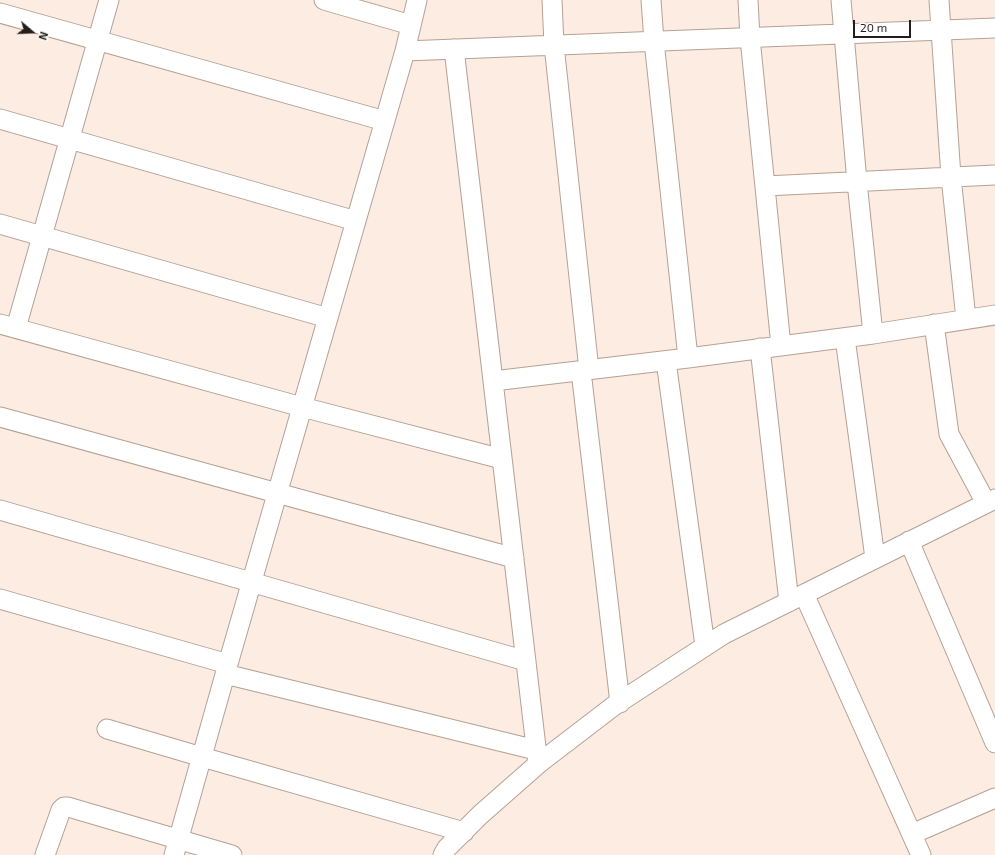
<!DOCTYPE html>
<style>
body{margin:0}
#map{position:relative;width:995px;height:855px;overflow:hidden;background:#fdece1;font-family:"Exo 2",sans-serif}
canvas{display:block}
.north{position:absolute;left:12px;top:12px;width:40px;height:40px;-webkit-text-stroke:3px #fdfdfd;paint-order:stroke;rotate:109deg;font-size:11px;font-weight:700;line-height:16px;text-align:center;color:#241d18}
.north::after{content:'';display:block;margin:auto;width:14px;height:18px;background:#241d18;clip-path:polygon(50% 0,100% 100%,50% 72%,0 100%)}
.scale{position:absolute;left:853px;top:20px;width:58px;height:18px;box-sizing:border-box;border:2px solid #241d18;border-top:0;padding-left:5px;font-size:12px;line-height:14px;white-space:nowrap;color:#241d18;-webkit-text-stroke:3px #fdfdfd;paint-order:stroke}
</style>
<div id="map">
<canvas width="995" height="855"></canvas>
<div class="north">N</div>
<div class="scale">20 m</div>
</div>
<script>
const c = document.querySelector('canvas').getContext('2d');
c.lineJoin = 'round';
const toPath = rows => new Path2D(rows.map(r => 'M' + r).join(''));
function stroke(path, color, width, dash) { c.strokeStyle = color; c.lineWidth = width; c.lineCap = dash ? 'butt' : 'round'; c.setLineDash(dash || []); c.stroke(path); }
const minor = toPath([
 [324,0,411,25],
 [552,0,554,45,589,370],
 [651,0,654,41,688,358],
 [748,0,750,38,781,346],
 [841,0,857,182,873,334],
 [939,0,951,177,966,319],
 [0,13,385,121],
 [454,49,538,764],
 [405,51,995,28],
 [0,119,356,221],
 [765,186,995,175],
 [0,224,328,318],
 [0,324,302,407,502,459],
 [934,324,949,434,986,503],
 [16,328,109,0],
 [845,338,875,558],
 [760,348,789,602],
 [666,361,705,646],
 [581,371,620,703],
 [493,381,688,358,873,334,995,315],
 [0,417,514,558],
 [0,510,526,661],
 [909,541,995,743],
 [804,594,921,855],
 [0,599,228,664],
 [225,674,536,750],
 [107,729,202,757,464,832],
 [912,834,995,798],
 [45,855,61,810,64,807,68,807,232,855],
 [174,855,228,664,405,51,417,0],
 [443,855,447,848,480,815,538,764,615,705,724,634,995,499]
]);
stroke(minor, '#b5a195', 21);
stroke(minor, '#fff', 19);
</script>
